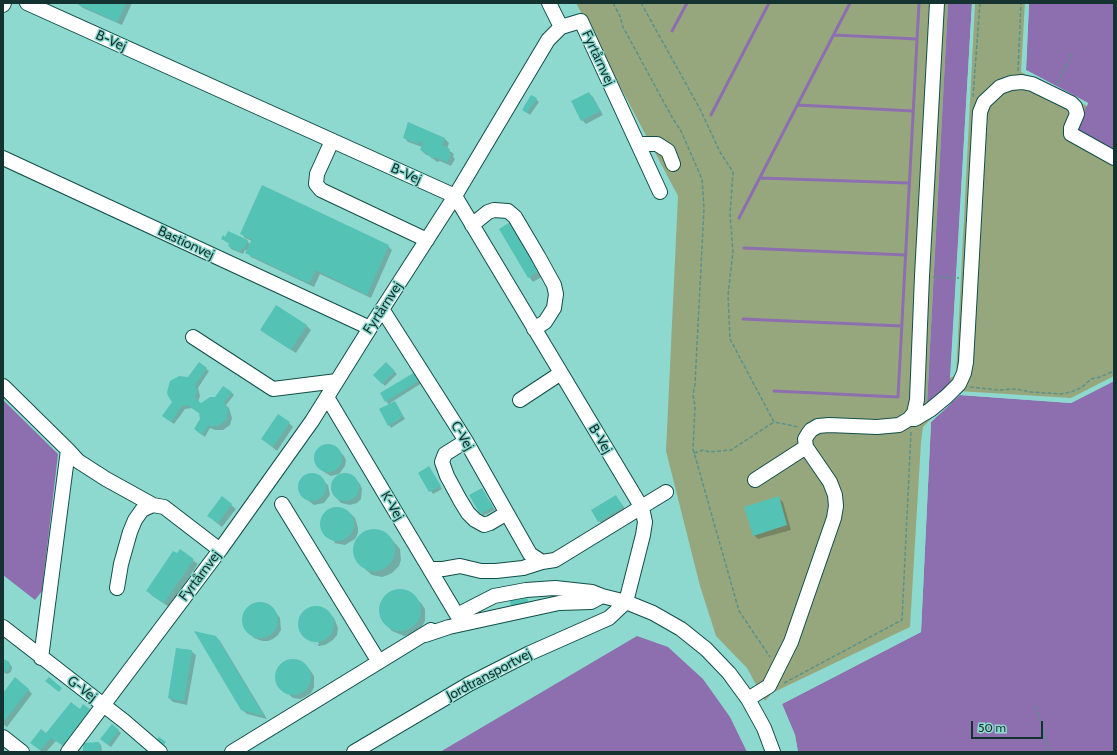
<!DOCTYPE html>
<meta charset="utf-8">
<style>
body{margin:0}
#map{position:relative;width:1117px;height:755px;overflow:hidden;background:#8ed9cf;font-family:Cabin,sans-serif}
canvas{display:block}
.frame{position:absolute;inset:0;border:4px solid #143330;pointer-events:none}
.scale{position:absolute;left:971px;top:721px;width:72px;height:18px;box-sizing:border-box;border:2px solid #143330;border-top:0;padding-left:5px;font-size:12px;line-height:14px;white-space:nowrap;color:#143330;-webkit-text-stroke:3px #8ed9cf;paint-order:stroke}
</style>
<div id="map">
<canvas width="1117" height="755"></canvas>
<div class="frame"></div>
<div class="scale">50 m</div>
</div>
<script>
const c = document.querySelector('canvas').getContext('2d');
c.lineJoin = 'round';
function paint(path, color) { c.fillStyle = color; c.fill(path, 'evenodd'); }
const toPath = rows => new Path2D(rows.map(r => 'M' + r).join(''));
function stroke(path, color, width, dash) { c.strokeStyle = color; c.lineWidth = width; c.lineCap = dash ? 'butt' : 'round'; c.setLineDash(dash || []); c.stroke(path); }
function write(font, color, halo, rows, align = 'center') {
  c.font = font + ' Cabin,sans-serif'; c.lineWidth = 3; c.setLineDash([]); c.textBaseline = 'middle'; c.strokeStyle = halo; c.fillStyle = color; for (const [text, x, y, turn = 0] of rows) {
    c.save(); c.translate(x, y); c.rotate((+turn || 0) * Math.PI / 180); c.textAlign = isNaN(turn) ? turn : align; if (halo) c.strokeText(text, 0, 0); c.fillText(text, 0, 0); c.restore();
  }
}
const green = toPath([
 [576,3,948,3,927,403,950,384,950,378,956,375,975,3,1025,3,1021,72,1087,106,1074,132,1114,153,1114,376,1071,398,958,391,923,427,921,442,910,627,772,693,765,701,747,668,716,636,700,586,666,451,678,196]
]);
const water = toPath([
 [948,3,972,3,950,384,927,404],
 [1029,3,1114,3,1114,153,1074,132,1088,103,1026,70],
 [1114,381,1114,752,798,752,795,735,782,704,921,632,931,422,960,395,1071,403],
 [3,400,58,454,42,591,35,600,3,575],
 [637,636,668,647,703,679,730,717,747,752,440,752]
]);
const pier = toPath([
 [972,3,974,3,952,377,950,378],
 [1027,3,1029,3,1026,70,1088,103,1087,106,1085,105,1086,104,1024,71],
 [1114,379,1114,381,1071,403,960,395,931,422,921,632,782,704,795,735,798,752,796,752,793,736,780,705,781,703,919,631,930,421,960,393,1071,401]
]);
const shadow = toPath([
 [79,3,132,3,122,25,83,8,78,4],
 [589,93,593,97,603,115,586,124,582,120],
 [536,99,539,102,530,115,526,112],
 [408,123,445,139,449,143,447,149,454,154,453,157,455,159,451,166,440,161,437,162,431,157,425,154,421,150,422,147,408,142,404,137],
 [500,229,543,276,533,282,529,277],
 [241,233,388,246,392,250,371,298,320,274,314,287,251,257,247,252,247,251,245,250,243,254,231,249,229,246,230,244,222,239,226,238,247,241,251,245,252,241,245,238],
 [307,326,311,330,296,353,266,334,261,330],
 [199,364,209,371,198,388,200,396,198,402,202,405,216,398,231,392,234,395,226,405,229,408,232,418,230,425,223,430,215,430,210,428,205,437,198,432,202,419,200,414,192,408,185,409,174,424,163,416,193,382],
 [386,364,397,374,385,386,375,375],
 [415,373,422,383,390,403,390,404,395,402,397,405,405,419,391,428,389,425,389,405,386,401],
 [289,423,293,427,277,451,262,439],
 [329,445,333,446,339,451,344,456,346,460,345,466,339,474,331,476,324,472,316,464,315,456,319,448],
 [429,467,442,489,433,494,419,473],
 [310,474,316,475,328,485,330,495,324,503,314,505,301,495,299,486,302,479],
 [344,474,352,476,360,484,362,489,361,499,357,503,350,505,341,503,333,494,331,488,333,481,336,477],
 [482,489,495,510,483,516,471,495],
 [616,496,626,510,603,526,592,511],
 [223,498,236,509,222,527,213,520],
 [778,498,783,502,791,530,758,539,754,535],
 [336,507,346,510,350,513,355,518,358,528,358,533,355,539,345,545,334,543,335,542,325,535,321,525,321,520,326,511,331,508],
 [370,530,382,531,387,534,400,549,401,560,399,566,392,573,388,575,382,577,372,575,366,570,356,559,354,549,357,539,365,532],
 [180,551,198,564,169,607,151,595],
 [398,590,410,593,421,603,425,609,425,621,420,630,415,634,404,636,392,631,382,620,379,610,381,603,387,594],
 [258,603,265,604,273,609,280,618,281,630,278,635,273,639,268,641,262,641,254,638,246,629,243,624,243,617,247,609],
 [315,607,321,608,329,614,334,618,338,628,337,635,333,640,325,645,319,646,309,641,318,645,319,643,305,637,299,627,301,617,305,612],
 [216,637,220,641,267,719,247,714,242,710],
 [191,651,196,655,187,705,173,702,169,698],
 [3,660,8,661,12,667,11,672,7,674,3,672],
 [290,661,301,662,310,670,314,676,314,687,311,693,305,697,300,699,293,698,280,687,277,680,277,673,279,668,284,663],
 [28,689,32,694,7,727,3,724,3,695],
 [80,711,91,711,66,748,56,741,46,752,42,752,36,747],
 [112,726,121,733,111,747,104,742],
 [99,743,101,745,102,752,84,752]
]);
const stream = toPath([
 [672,31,687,3],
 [834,35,917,39],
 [798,105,913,111],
 [711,115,769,3],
 [760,178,909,183],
 [739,218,850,3],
 [744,248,906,255],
 [743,319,902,326],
 [774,391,898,397,919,3]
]);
const building = toPath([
 [78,3,126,3,117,22,77,4],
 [589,92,600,111,581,121,571,101],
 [531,95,537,98,527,113,522,110],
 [408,122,445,138,442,145,450,149,449,153,451,154,447,162,435,157,432,159,428,154,420,150,423,143,419,141,418,144,403,138],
 [262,185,389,245,367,295,316,270,309,283,245,253,252,239,240,234],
 [510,222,539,271,528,278,499,229],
 [228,231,248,240,244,249,242,248,240,252,228,246,229,243,221,239,223,235,225,237],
 [276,305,307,325,291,350,260,330],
 [199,362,207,368,195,385,197,391,195,398,201,403,210,397,215,397,223,386,232,392,224,402,228,410,226,420,218,426,208,426,202,435,194,429,200,419,199,413,187,405,182,406,171,422,162,416,172,402,168,396,167,392,170,381,179,376,188,377],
 [386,362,395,371,382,384,373,375],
 [415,372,420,380,385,402,380,393],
 [395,401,403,416,388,426,379,409],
 [278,414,290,422,273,447,261,439],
 '314 458a14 14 0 1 1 28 0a14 14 0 1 1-28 0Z',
 [429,466,441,486,429,492,418,473],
 '331 487a14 14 0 1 1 28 0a14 14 0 1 1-28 0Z',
 '298 487a14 14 0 1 1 28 0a14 14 0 1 1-28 0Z',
 [482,488,493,507,480,514,469,495],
 [616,495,622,505,622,508,598,522,591,510],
 [222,496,232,504,218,523,207,516],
 [779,496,787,525,753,536,744,507],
 '320 524a17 17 0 1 1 34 0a17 17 0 1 1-34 0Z',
 '353 550a21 21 0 1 1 42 0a21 21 0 1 1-42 0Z',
 [180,549,194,559,164,603,146,591,173,551,177,553],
 '379 610a21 21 0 1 1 42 0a21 21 0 1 1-42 0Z',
 [527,597,529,606,511,609,510,600],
 '242 620a18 18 0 1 1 36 0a18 18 0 1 1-36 0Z',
 '298 624a18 18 0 1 1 36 0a18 18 0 1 1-36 0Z',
 [194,631,216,636,264,716,241,710],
 [176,648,192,650,184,701,168,698],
 [3,659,8,661,10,664,9,670,4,672],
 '275 677a18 18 0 1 1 36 0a18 18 0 1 1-36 0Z',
 [15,677,29,689,3,723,3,693],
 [49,677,62,688,59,692,45,681],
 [71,702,80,709,83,704,91,710,66,742,65,741,62,745,51,738,40,750,30,743,41,729,46,733],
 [112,724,119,730,108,745,100,739],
 [159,737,166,742,163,746,156,741],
 [99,742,100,751,83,752,83,743]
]);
const path = toPath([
 [613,3,620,16,623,27,673,119,681,131,702,179,704,208,695,384,693,395,695,406,693,449,739,611,770,657],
 [641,3,700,109,720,152,733,172,730,214,733,252,728,295,730,339,774,422,799,427],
 [1018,71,1021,3],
 [1057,84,1073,52],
 [973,97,980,3],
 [933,277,959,278],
 [970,387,999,390,1016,389,1031,392,1061,394,1071,392,1081,388,1091,379,1100,377,1114,371],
 [694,453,703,450,709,452,731,450,774,422],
 [784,683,902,620,911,432],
 [1036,706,1049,752]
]);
const minor = toPath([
 [27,3,455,196,642,508,645,522,643,535,626,602],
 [549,3,561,27],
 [3,5,4,3],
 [332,141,317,174,316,184,321,190,427,240],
 [638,144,657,144,668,151,673,164],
 [3,158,370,328],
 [472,225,488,212,494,210,508,211,515,217,538,256,554,285,556,294,554,308,547,319,545,322,534,329],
 [382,309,466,441,530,554,542,562],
 [193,337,273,389,337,381],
 [3,386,68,450,41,658],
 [327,397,457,615,494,596,526,590,555,588,592,592,602,596],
 [520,400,561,373],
 [909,419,915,419,930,410,947,396,959,384,964,373,966,362,980,112,984,102,1000,87,1011,83,1022,82,1032,84,1071,103,1075,107,1077,114,1071,128,1071,134,1114,158],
 [466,441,445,454,442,462,447,476,460,500,468,513,475,520,484,525,490,523,507,513],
 [68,450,78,461,106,479,153,505],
 [755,480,806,447],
 [282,504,379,662],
 [430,569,443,569,460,566,481,571,496,571,523,568,542,562,555,560,666,492],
 [117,588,121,564,130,532,135,520,142,510,153,505,164,507,220,550],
 [3,627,124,721,160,752],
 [425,635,449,627,559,603,591,602,602,596,626,602,653,613,681,629,706,649,729,673,748,699,764,728,773,752],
 [748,699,769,686,791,642,834,518,836,506,835,495,830,482,806,447,805,439,808,434,811,430,818,426,829,425,877,427,899,425,909,419,914,413,917,400,922,276,937,3],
 [3,737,22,752],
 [68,752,220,550,312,421,370,328,455,196,548,40,561,27,581,21,660,192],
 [232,752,431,630],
 [354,752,469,684,530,653,609,618,626,602]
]);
const streetNames = [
 ["B-Vej",111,41,24],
 ["Fyrtårnvej",598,58,65],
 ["B-Vej",406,174,24],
 ["Bastionvej",186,243,25],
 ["Fyrtårnvej",383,308,-57],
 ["C-Vej",462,436,59],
 ["B-Vej",600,439,59],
 ["K-Vej",392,506,59],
 ["Fyrtårnvej",200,576,-53],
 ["Jordtransportvej",489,675,-28],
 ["G-Vej",82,689,37]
];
paint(green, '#97a77d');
paint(water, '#8d6faf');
paint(pier, '#8ed9cf');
paint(shadow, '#0003');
stroke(stream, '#8d6faf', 3);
paint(building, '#55c2b6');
stroke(minor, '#124f49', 16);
stroke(path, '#5a928b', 1.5, [4, 2]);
stroke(minor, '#fff', 14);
write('14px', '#143330', '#8ed9cf', streetNames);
</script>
